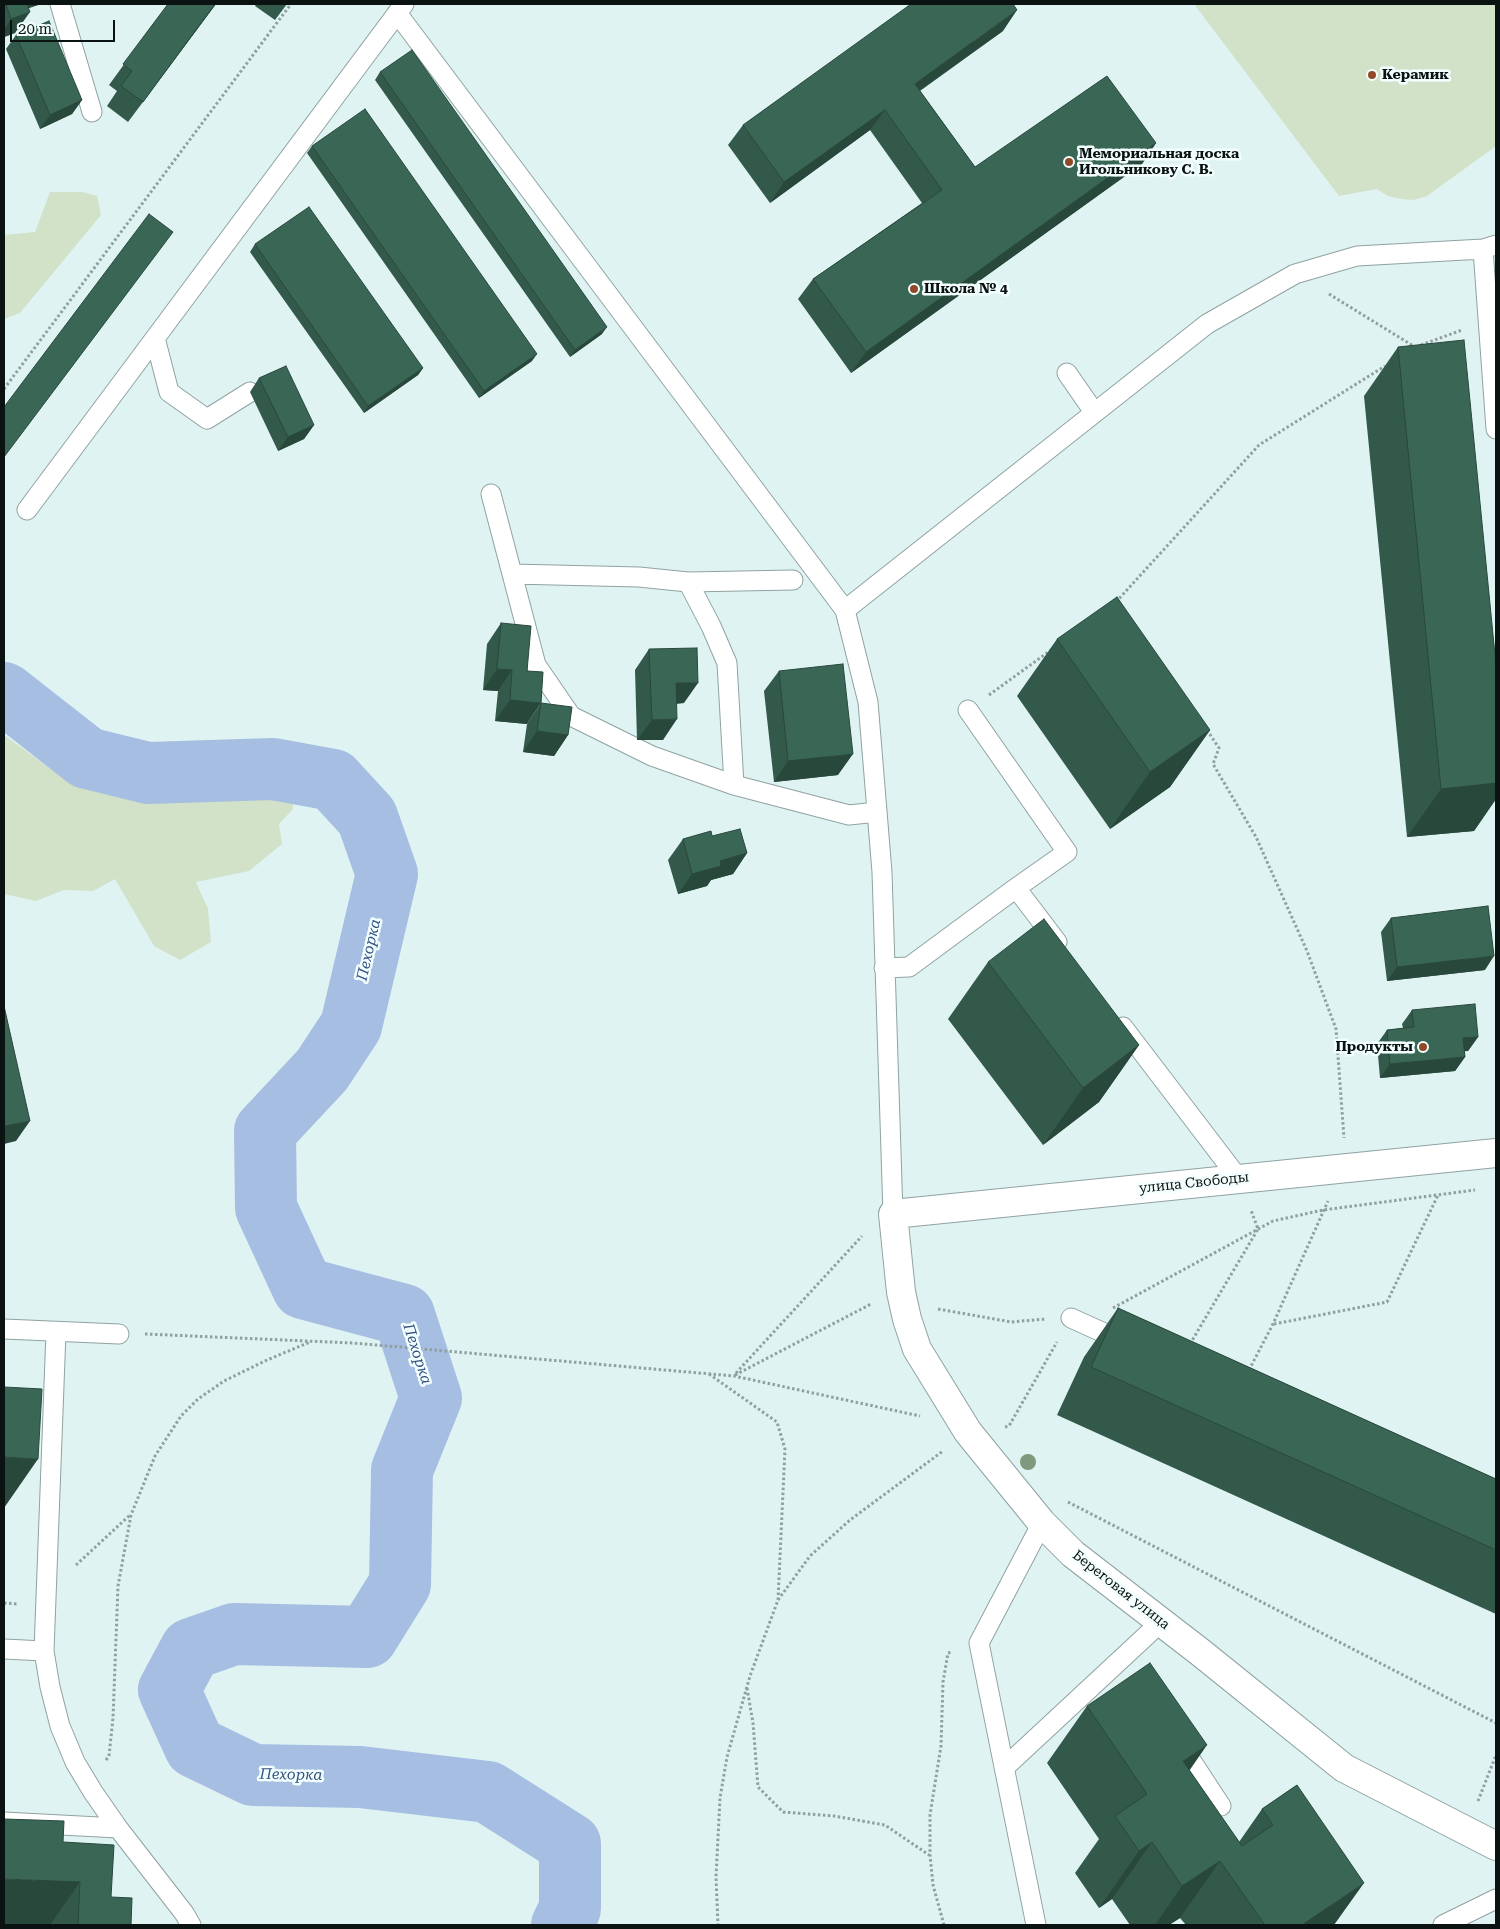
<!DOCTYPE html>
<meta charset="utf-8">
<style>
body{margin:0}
#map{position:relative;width:1500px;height:1929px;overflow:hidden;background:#dff3f3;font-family:"Roboto Serif",serif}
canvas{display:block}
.frame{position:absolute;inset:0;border:5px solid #0b1212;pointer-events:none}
.scale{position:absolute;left:10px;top:20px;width:105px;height:22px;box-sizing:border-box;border:2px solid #0b1212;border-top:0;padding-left:6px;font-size:15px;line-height:18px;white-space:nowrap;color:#0b1212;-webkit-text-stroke:4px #f3ffff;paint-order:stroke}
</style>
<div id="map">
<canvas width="1500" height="1929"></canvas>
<div class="frame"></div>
<div class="scale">20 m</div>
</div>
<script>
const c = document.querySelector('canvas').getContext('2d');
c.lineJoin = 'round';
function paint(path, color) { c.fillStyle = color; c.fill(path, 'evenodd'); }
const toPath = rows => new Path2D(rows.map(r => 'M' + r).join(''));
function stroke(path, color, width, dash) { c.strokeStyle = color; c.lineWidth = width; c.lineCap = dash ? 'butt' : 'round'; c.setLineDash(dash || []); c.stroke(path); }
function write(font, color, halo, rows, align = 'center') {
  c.font = font + ' "Roboto Serif",serif'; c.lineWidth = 5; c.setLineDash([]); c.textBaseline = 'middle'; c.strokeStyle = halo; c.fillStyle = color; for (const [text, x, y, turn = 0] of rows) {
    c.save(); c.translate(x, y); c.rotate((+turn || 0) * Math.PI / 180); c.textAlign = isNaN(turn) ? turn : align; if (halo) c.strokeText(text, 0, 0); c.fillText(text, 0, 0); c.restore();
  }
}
const green = toPath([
 [1194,4,1496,4,1496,146,1427,196,1414,200,1401,199,1388,196,1377,189,1339,196],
 [50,192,83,192,97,196,101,215,20,313,4,319,4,235,35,232],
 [4,735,58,774,78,784,106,791,134,794,249,789,292,792,293,809,279,824,282,844,249,871,196,882,208,909,211,942,180,960,154,946,115,879,93,891,64,890,36,901,4,894]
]);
const river = toPath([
 [4,693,87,758,148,773,273,769,333,780,367,817,387,874,351,1026,322,1070,265,1131,266,1208,303,1288,404,1315,431,1398,402,1470,400,1584,367,1637,234,1634,191,1649,169,1690,195,1747,253,1775,360,1777,488,1792,570,1844,570,1909,562,1925]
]);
const path = toPath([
 [1329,294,1415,347],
 [1421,345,1462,330],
 [4,389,291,4],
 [1116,602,1259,445,1385,366],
 [989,695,1051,650],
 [1207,730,1219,748,1213,764,1256,837,1307,951,1336,1029,1344,1138],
 [1113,1308,1273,1221,1323,1210,1475,1190],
 [938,1309,1011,1322,1046,1319],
 [1274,1324,1387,1302,1438,1195],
 [145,1334,353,1343,734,1376,920,1416],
 [1190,1344,1258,1229,1251,1210],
 [1249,1370,1273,1324,1328,1201],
 [736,1373,862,1236],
 [709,1374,777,1422,785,1449,778,1600,750,1676,727,1757,720,1798,716,1877,718,1925],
 [735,1375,871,1304],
 [1005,1427,1009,1426,1057,1342],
 [1068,1502,1496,1723],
 [76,1565,130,1515],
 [778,1600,810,1556,850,1520,943,1451],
 [4,1603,18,1604],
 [747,1688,753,1723,758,1787,783,1812,834,1816,885,1825,929,1855],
 [106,1760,109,1756,113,1718,118,1586,131,1515,155,1456,181,1416,198,1399,224,1381,267,1360,310,1342],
 [1478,1801,1496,1755],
 [944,1925,933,1885,930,1855,930,1815,941,1746,943,1682,948,1653,952,1652]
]);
const lane = toPath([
 [60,4,92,112],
 [397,13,845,610,868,702,882,872,893,1214],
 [1483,249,1496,429],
 [155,338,169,392,207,419,250,392],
 [1067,373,1094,412],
 [491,494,536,665,571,716,652,756,734,785,849,815,877,812],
 [27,510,404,4],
 [512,574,639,577,688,582,711,626,727,663,734,785],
 [688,582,793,580],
 [845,610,1207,324,1295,274,1357,256,1483,249,1496,245],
 [968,710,1067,852,1016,888,1057,942],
 [884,968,909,967,1016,888],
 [1123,1027,1239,1179],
 [1071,1318,1124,1342],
 [4,1329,119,1334],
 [56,1332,44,1651,50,1687,60,1726,75,1762,93,1792,118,1828,184,1913,191,1925],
 [4,1649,44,1651],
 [1179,1742,1221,1806],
 [1004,1768,1161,1622],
 [4,1822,118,1828],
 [1036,1925,979,1643,1042,1523],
 [1443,1925,1496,1899]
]);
const street = toPath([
 [1496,1153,893,1214,901,1292,907,1319,917,1349,968,1432,1042,1523,1073,1554,1200,1652,1344,1768,1496,1846]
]);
const trees = [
 [1028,1462]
];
const wall = toPath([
 [4,4,41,4,28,8,15,33,4,37],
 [168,4,216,4,128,122,107,106,117,91,109,85],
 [256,4,287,4,275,20,255,6],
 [1003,31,920,91,975,167,1156,143,1142,164,851,373,798,299,813,279,922,203,870,130,770,203,728,145,743,125],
 [16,35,82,100,72,114,40,129,6,49],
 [380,72,602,334,570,357,375,80],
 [312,146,532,361,479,398,307,153],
 [255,244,423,368,418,375,364,413,250,252],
 [1398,347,1496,665,1496,799,1474,831,1407,837,1364,396],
 [259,378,314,425,304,439,278,451,250,392],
 [501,623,527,671,527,724,495,721,498,691,483,690,487,644],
 [1057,639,1210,730,1170,787,1110,829,1017,696],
 [649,649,684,703,676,704,663,740,637,740,635,670],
 [779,671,838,775,774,782,764,691],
 [541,703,568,735,554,756,523,752,527,724],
 [712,836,747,853,733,874,711,880,707,886,678,894,668,860,683,839],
 [1391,918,1485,970,1387,981,1381,932],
 [988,962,1139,1045,1099,1102,1043,1145,948,1019],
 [1412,1010,1478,1037,1468,1051,1464,1051,1465,1057,1455,1071,1380,1078,1377,1044,1387,1030,1403,1028,1402,1024],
 [1118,1308,1496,1479,1496,1614,1057,1415,1084,1357],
 [1087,1706,1189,1770,1239,1842,1262,1809,1297,1785,1334,1925,1186,1925,1180,1918,1169,1925,1130,1925,1112,1899,1099,1908,1075,1873,1099,1839,1047,1763],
 [63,1842,111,1897,131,1925,4,1925]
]);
const shadedWall = toPath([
 [17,4,41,4,9,15],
 [215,4,216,4,128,122,143,102],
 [1017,10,1003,31,900,104,915,84],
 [30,12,15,33,4,37,4,30,11,19],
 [82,100,72,114,40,129,50,115],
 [885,110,870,130,770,203,784,182],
 [1156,143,1142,164,851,373,866,352],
 [607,327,602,334,570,357,575,350],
 [537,354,532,361,479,398,484,391],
 [423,368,418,375,364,413,368,406],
 [314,425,304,439,278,451,288,437],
 [497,669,512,670,498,691,483,690],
 [676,683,698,683,684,703,661,704],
 [510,700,541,703,527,724,495,721],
 [677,719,663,740,637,740,652,720],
 [1210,730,1170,787,1110,829,1150,772],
 [537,731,568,735,554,756,523,752],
 [853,754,838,775,774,782,788,761],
 [1496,783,1496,799,1474,831,1407,837,1441,789],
 [747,853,733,874,711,880,707,886,678,894,692,874,720,861],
 [1494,956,1485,970,1387,981,1397,967],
 [1478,1037,1468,1051,1454,1052,1463,1038],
 [1139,1045,1099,1102,1043,1145,1083,1088],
 [1465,1057,1455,1071,1380,1078,1390,1064],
 [30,1121,16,1141,4,1144,4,1126],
 [4,1457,38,1459,4,1508],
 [1207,1745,1167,1803,1183,1761],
 [1152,1842,1112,1899,1099,1908,1139,1851],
 [1220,1861,1180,1918,1169,1925,1155,1925,1182,1886],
 [4,1879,80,1882,50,1925,4,1925],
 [1364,1883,1334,1925,1302,1925]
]);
const building = toPath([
 [6,4,27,4,30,12,11,19,6,4],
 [168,4,215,4,143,102,121,86,132,71,123,64,168,4],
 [911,4,1013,4,1017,10,915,84,975,167,1107,76,1156,143,866,352,813,279,942,190,885,110,784,182,743,125,911,4],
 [49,21,82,100,50,115,16,35,49,21],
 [412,50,607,327,575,350,380,72,412,50],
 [365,109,537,354,484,391,312,146,365,109],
 [309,207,423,368,368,406,255,244,309,207],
 [149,214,173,232,4,457,4,407,149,214],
 [1464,340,1496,665,1496,783,1441,789,1398,347,1464,340],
 [286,366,314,425,288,437,259,378,286,366],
 [1117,597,1210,730,1150,772,1057,639,1117,597],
 [501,623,531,626,527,671,543,672,541,703,510,700,512,670,497,669,501,623],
 [697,648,698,683,676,683,677,719,652,720,649,649,697,648],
 [843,664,853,754,788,761,779,671,843,664],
 [541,703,572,707,568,735,537,731,541,703],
 [740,829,747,853,720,861,721,866,692,874,683,839,711,831,712,836,740,829],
 [1488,906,1494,956,1397,967,1391,918,1488,906],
 [1044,919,1139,1045,1083,1088,988,962,1044,919],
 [1475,1004,1478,1037,1463,1038,1465,1057,1390,1064,1387,1030,1414,1027,1412,1010,1475,1004],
 [4,1006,30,1121,4,1126,4,1006],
 [1118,1308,1496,1479,1496,1550,1091,1367,1118,1308],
 [4,1387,42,1389,38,1459,4,1457,4,1387],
 [1150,1663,1207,1745,1183,1761,1242,1846,1273,1825,1262,1809,1297,1785,1364,1883,1302,1925,1265,1925,1220,1861,1182,1886,1152,1842,1139,1851,1115,1816,1147,1794,1087,1706,1150,1663],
 [4,1819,64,1821,63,1842,114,1845,111,1897,132,1898,131,1925,78,1925,80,1882,4,1879,4,1819]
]);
const markers = [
 [1372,75,5,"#914927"],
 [1069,162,5,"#914927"],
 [914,289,5,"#914927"],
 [1423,1047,5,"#914927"]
];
const poiNames = [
 ["Керамик",1382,75],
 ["Мемориальная доска",1079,154],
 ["Игольникову С. В.",1079,170],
 ["Школа № 4",924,289],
 ["Продукты",1413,1047,"right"]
];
const streetNames = [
 ["улица Свободы",1194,1183,-6],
 ["Береговая улица",1121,1590,38]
];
const waterNames = [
 ["Пехорка",369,950,-77],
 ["Пехорка",417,1354,72],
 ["Пехорка",291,1775,1]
];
paint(green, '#d1e2c9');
stroke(river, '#a6bee2', 62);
stroke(lane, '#90a2a2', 21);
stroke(street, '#90a2a2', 30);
stroke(path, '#909f9f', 3, [2.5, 2.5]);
stroke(lane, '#fff', 19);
stroke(street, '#fff', 28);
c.fillStyle = '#7e997d';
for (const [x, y] of trees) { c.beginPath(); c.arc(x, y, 8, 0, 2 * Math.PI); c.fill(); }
paint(wall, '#325949');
paint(shadedWall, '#29483c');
paint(building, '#3a6755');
stroke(building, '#29483c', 1);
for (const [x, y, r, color] of markers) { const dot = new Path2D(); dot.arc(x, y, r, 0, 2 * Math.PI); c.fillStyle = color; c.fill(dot); stroke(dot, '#f3ffff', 2); }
write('bold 14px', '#0b1212', '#f3ffff', poiNames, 'left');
write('14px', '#0b1212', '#f3ffff', streetNames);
write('italic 15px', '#325180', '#f3ffff', waterNames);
</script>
